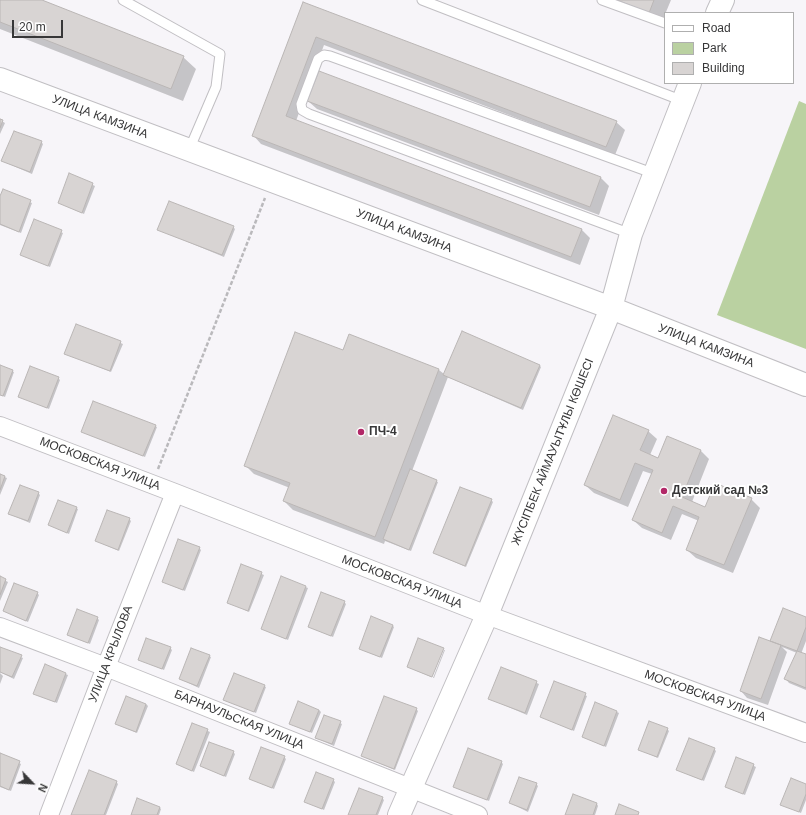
<!DOCTYPE html>
<meta charset="utf-8">
<style>
body{margin:0}
#map{position:relative;width:806px;height:815px;overflow:hidden;background:#f7f5f9;font-family:Helvetica,sans-serif}
canvas{display:block}
.legend{position:absolute;left:664px;top:12px;width:130px;height:72px;box-sizing:border-box;background:#fff;border:1px solid #afafaf;margin:0;padding:5px 7px;list-style:none;font-size:12px;color:#373738}
.legend li{display:flex;align-items:center;gap:8px;height:20px}
.legend b{width:20px;border:1px solid #afafaf}
.north{position:absolute;left:12px;top:763px;width:40px;height:40px;-webkit-text-stroke:3px #fff;paint-order:stroke;rotate:115deg;font-size:11px;font-weight:700;line-height:16px;text-align:center;color:#373738}
.north::after{content:'';display:block;margin:auto;width:14px;height:18px;background:#373738;clip-path:polygon(50% 0,100% 100%,50% 72%,0 100%)}
.scale{position:absolute;left:12px;top:20px;width:51px;height:18px;box-sizing:border-box;border:2px solid #373738;border-top:0;padding-left:5px;font-size:12px;line-height:14px;white-space:nowrap;color:#373738;-webkit-text-stroke:3px #fff;paint-order:stroke}
</style>
<div id="map">
<canvas width="806" height="815"></canvas>
<ul class="legend">
<li><b style="height:5px;background:#fff"></b>Road</li>
<li><b style="height:11px;background:#bad1a1"></b>Park</li>
<li><b style="height:11px;background:#d8d4d3"></b>Building</li>
</ul>
<div class="north">N</div>
<div class="scale">20 m</div>
</div>
<script>
const c = document.querySelector('canvas').getContext('2d');
c.lineJoin = 'round';
function paint(path, color) { c.fillStyle = color; c.fill(path, 'evenodd'); }
const toPath = rows => new Path2D(rows.map(r => 'M' + r).join(''));
function stroke(path, color, width, dash) { c.strokeStyle = color; c.lineWidth = width; c.lineCap = dash ? 'butt' : 'round'; c.setLineDash(dash || []); c.stroke(path); }
function write(font, color, halo, rows, align = 'center') {
  c.font = font + ' Helvetica,sans-serif'; c.lineWidth = 4; c.setLineDash([]); c.textBaseline = 'middle'; c.strokeStyle = halo; c.fillStyle = color; for (const [text, x, y, turn = 0] of rows) {
    c.save(); c.translate(x, y); c.rotate((+turn || 0) * Math.PI / 180); c.textAlign = isNaN(turn) ? turn : align; if (halo) c.strokeText(text, 0, 0); c.fillText(text, 0, 0); c.restore();
  }
}
const green = toPath([
 [799,101,806,104,806,349,717,315]
]);
const shadow = toPath([
 [0,0,39,0,183,57,196,69,183,101,0,29],
 [600,0,671,0,661,24],
 [303,3,616,122,625,130,615,155,324,45,296,121,581,229,590,238,580,265,261,144,253,135],
 [319,72,601,178,609,186,599,215,317,109,308,101],
 [0,120,5,123,0,134],
 [41,142,43,144,32,174,2,161],
 [70,175,95,186,84,214,59,203],
 [3,191,32,203,21,233,0,225,0,199],
 [34,221,63,233,50,267,21,255],
 [233,227,235,229,224,257,159,230],
 [77,325,123,344,111,372,66,354],
 [350,336,439,370,444,374,539,365,541,367,523,410,448,377,412,471,438,482,411,551,385,541,384,544,293,510,284,501,290,488,254,474,245,465,343,352],
 [0,366,14,372,5,397,0,395],
 [58,378,60,380,49,409,20,397],
 [155,426,157,427,145,457,82,432],
 [648,431,657,439,650,455,659,459,668,437,701,451,709,459,692,502,705,508,751,499,760,508,733,573,696,558,687,550,699,521,682,514,671,540,642,528,633,520,652,474,643,471,628,507,594,493,585,485],
 [0,475,7,478,0,495],
 [38,493,40,495,30,523,9,514],
 [491,500,493,502,466,567,434,553],
 [76,508,78,509,69,534,49,525],
 [129,519,131,521,119,551,96,541],
 [199,548,201,550,185,591,165,583],
 [242,566,264,575,249,612,228,602],
 [282,577,308,588,288,640,262,629],
 [0,578,8,582,0,601],
 [37,593,39,595,28,622,4,611],
 [344,602,346,604,333,637,309,627],
 [97,618,99,620,90,644,68,635],
 [806,618,806,641,801,654,806,655,806,690,789,683,785,678,797,653,782,647,787,652,768,705,747,698,741,691,775,644],
 [392,625,394,627,382,658,360,649],
 [0,648,23,658,14,679,0,672],
 [170,648,172,650,164,670,139,659],
 [442,648,431,677,408,667],
 [444,650,445,650,434,678,433,678],
 [209,656,211,657,199,688,180,679],
 [46,666,68,675,57,703,35,694],
 [502,668,539,684,527,715,490,699],
 [0,673,3,676,0,684],
 [555,682,587,696,574,731,542,717],
 [264,686,266,687,256,713,225,700],
 [146,704,148,706,137,733,116,724],
 [416,709,418,711,395,770,362,756],
 [319,710,321,712,312,733,291,724],
 [617,712,619,713,606,747,583,737],
 [325,716,342,724,334,746,316,738],
 [192,724,210,732,194,772,177,764],
 [667,729,669,731,658,758,640,750],
 [714,749,716,751,704,781,677,770],
 [233,752,235,754,226,777,201,766],
 [0,754,21,764,11,791,0,787],
 [284,757,286,759,274,789,250,779],
 [737,758,756,767,745,795,728,788],
 [501,762,503,764,489,801,454,787],
 [333,780,335,782,324,810,305,801],
 [116,782,118,784,106,815,73,815],
 [536,784,538,786,528,812,510,803],
 [806,785,806,800,801,813,782,805],
 [382,798,384,800,378,815,349,815],
 [597,804,598,806,595,815,566,815],
 [160,808,161,809,159,815,132,815]
]);
const building = toPath([
 [0,0,42,0,184,56,171,89,0,22,0,0],
 [617,0,654,0,649,13,617,0],
 [303,2,617,121,606,147,316,37,286,116,582,229,571,257,252,136,303,2],
 [319,71,601,177,590,207,307,101,319,71],
 [0,119,3,120,0,128,0,119],
 [14,131,42,141,30,172,1,161,14,131],
 [69,173,93,183,82,213,58,203,69,173],
 [3,189,31,200,19,232,0,224,0,196,3,189],
 [169,201,234,226,222,255,157,230,169,201],
 [34,219,62,230,48,266,20,255,34,219],
 [76,324,121,341,110,371,64,354,76,324],
 [462,331,540,365,521,408,443,375,462,331],
 [295,332,343,350,349,334,439,369,375,537,283,501,290,483,244,466,295,332],
 [0,365,13,370,3,396,0,395,0,365],
 [30,366,59,377,47,408,18,397,30,366],
 [93,401,156,425,143,456,81,432,93,401],
 [613,415,649,430,640,450,658,458,667,436,701,450,682,497,705,507,715,483,752,498,724,565,686,550,699,517,673,506,662,533,632,520,653,470,635,463,620,500,584,485,613,415],
 [410,469,437,480,409,550,383,539,410,469],
 [0,474,5,476,0,490,0,474],
 [20,485,39,492,28,521,8,514,20,485],
 [460,487,492,499,465,566,433,553,460,487],
 [58,500,77,507,67,533,48,525,58,500],
 [107,510,130,518,118,550,95,541,107,510],
 [178,539,200,547,183,590,162,582,178,539],
 [241,564,262,572,248,611,227,603,241,564],
 [0,576,6,579,0,595,0,576],
 [281,576,306,586,286,639,261,629,281,576],
 [14,583,38,592,26,621,3,611,14,583],
 [321,592,345,601,331,636,308,627,321,592],
 [783,608,806,617,806,627,797,651,770,641,783,608],
 [77,609,98,617,88,643,67,635,77,609],
 [371,616,393,625,380,657,359,649,371,616],
 [759,637,781,645,761,699,740,691,759,637],
 [146,638,171,647,162,669,138,660,146,638],
 [418,638,444,648,432,677,407,667,418,638],
 [0,647,22,655,12,677,0,672,0,647],
 [191,648,210,655,197,686,179,679,191,648],
 [797,651,806,654,806,688,784,679,797,651],
 [45,664,66,673,55,702,33,694,45,664],
 [501,667,537,681,525,713,488,699,501,667],
 [234,673,265,685,254,712,223,700,234,673],
 [554,681,586,693,572,730,540,717,554,681],
 [126,696,146,704,136,732,115,724,126,696],
 [384,696,417,708,394,769,361,756,384,696],
 [298,701,319,710,310,732,289,724,298,701],
 [595,702,617,711,604,746,582,737,595,702],
 [324,715,341,721,332,744,315,738,324,715],
 [649,721,668,728,657,757,638,750,649,721],
 [192,723,208,729,192,771,176,764,192,723],
 [689,738,715,748,702,780,676,770,689,738],
 [209,742,234,751,224,776,200,766,209,742],
 [261,747,285,756,272,788,249,779,261,747],
 [468,748,502,761,487,800,453,787,468,748],
 [0,753,20,761,9,790,0,786,0,753],
 [736,757,754,764,743,794,725,787,736,757],
 [89,770,117,781,104,815,71,815,89,770],
 [316,772,334,779,322,809,304,802,316,772],
 [519,777,537,783,527,810,509,803,519,777],
 [791,778,806,784,806,794,799,812,780,805,791,778],
 [359,788,383,797,376,815,348,815,359,788],
 [573,794,597,803,593,815,565,815,573,794],
 [137,798,160,807,157,815,131,815,137,798],
 [619,804,639,812,638,815,615,815,619,804]
]);
const path = toPath([
 [158,469,265,198]
]);
const lane = toPath([
 [123,0,220,54,216,87,189,150],
 [422,0,683,101],
 [602,0,665,23],
 [631,234,309,114,302,110,301,104,318,59,324,55,330,56,655,174]
]);
const street = toPath([
 [0,426,175,493,487,615,806,733],
 [0,627,106,667,478,815],
 [49,815,106,667,175,493]
]);
const secondary = toPath([
 [717,13,723,0],
 [0,79,611,308,806,385],
 [399,815,487,615,611,308,631,234,690,83]
]);
const markers = [
 [361,432,4,"#b22867"],
 [664,491,4,"#b22867"]
];
const streetNames = [
 ["УЛИЦА КАМЗИНА",100,117,21],
 ["УЛИЦА КАМЗИНА",404,231,21],
 ["УЛИЦА КАМЗИНА",706,346,21],
 ["ЖҮСІПБЕК АЙМАУЫТҰЛЫ КӨШЕСІ",553,452,-68],
 ["МОСКОВСКАЯ УЛИЦА",100,464,21],
 ["МОСКОВСКАЯ УЛИЦА",402,582,21],
 ["УЛИЦА КРЫЛОВА",111,654,-69],
 ["МОСКОВСКАЯ УЛИЦА",705,696,20],
 ["БАРНАУЛЬСКАЯ УЛИЦА",239,720,22]
];
const poiNames = [
 ["ПЧ-4",369,432],
 ["Детский сад №3",672,491]
];
paint(green, '#bad1a1');
paint(shadow, '#0003');
paint(building, '#d8d4d3');
stroke(building, '#bab6b5', 1);
stroke(lane, '#c1bfc3', 11);
stroke(street, '#c1bfc3', 20);
stroke(secondary, '#c1bfc3', 24);
stroke(path, '#bab9bc', 2.5, [4, 2]);
stroke(lane, '#fff', 9);
stroke(street, '#fff', 18);
stroke(secondary, '#fff', 22);
for (const [x, y, r, color] of markers) { const dot = new Path2D(); dot.arc(x, y, r, 0, 2 * Math.PI); c.fillStyle = color; c.fill(dot); stroke(dot, '#fff', 1.5); }
write('12px', '#373738', '#fff', streetNames);
write('bold 12px', '#373738', '#fff', poiNames, 'left');
</script>
